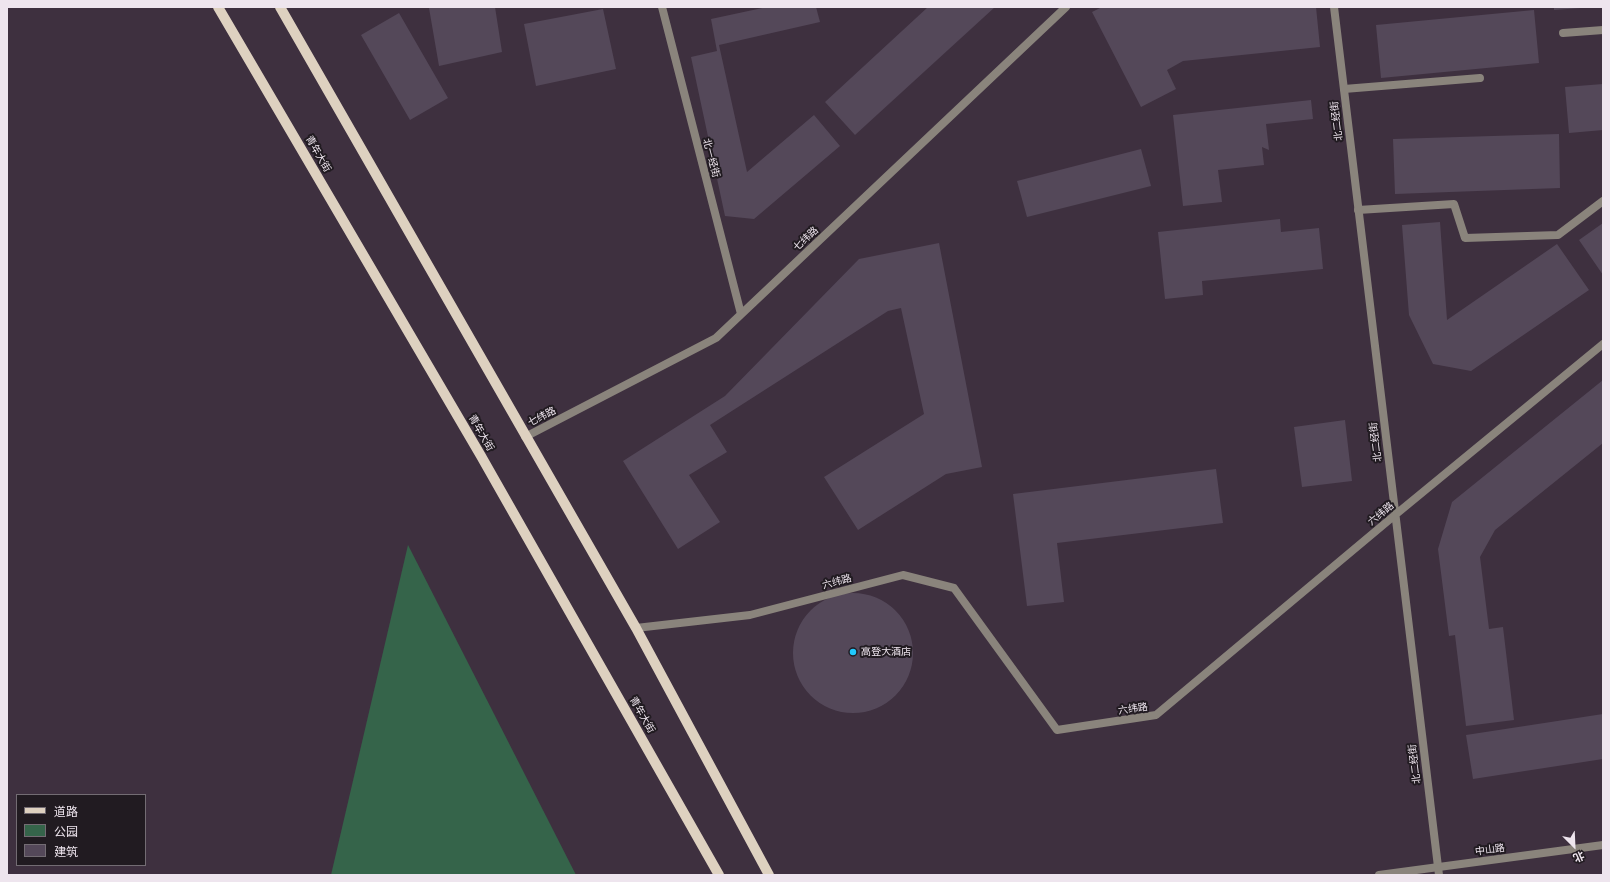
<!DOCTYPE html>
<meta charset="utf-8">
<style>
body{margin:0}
#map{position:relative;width:1610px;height:882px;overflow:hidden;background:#3e303f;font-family:"PT Sans","Noto Sans SC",sans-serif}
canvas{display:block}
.frame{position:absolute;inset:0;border:8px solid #eee5ee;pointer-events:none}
.legend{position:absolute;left:16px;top:794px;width:130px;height:72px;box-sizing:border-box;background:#211b21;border:1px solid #736c73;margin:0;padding:5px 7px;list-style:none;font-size:12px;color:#eee5ee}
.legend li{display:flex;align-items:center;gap:8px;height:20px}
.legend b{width:20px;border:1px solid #736c73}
.north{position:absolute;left:1554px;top:826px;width:40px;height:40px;-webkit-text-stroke:3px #211b21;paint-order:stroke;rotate:156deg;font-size:11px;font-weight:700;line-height:16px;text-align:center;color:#eee5ee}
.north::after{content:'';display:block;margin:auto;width:14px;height:18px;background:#eee5ee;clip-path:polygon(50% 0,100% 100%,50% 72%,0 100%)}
</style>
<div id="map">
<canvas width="1610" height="882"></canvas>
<div class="frame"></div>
<ul class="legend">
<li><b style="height:5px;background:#ded1c0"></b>道路</li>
<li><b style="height:11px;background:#35644a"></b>公园</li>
<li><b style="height:11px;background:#544859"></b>建筑</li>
</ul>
<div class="north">北</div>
</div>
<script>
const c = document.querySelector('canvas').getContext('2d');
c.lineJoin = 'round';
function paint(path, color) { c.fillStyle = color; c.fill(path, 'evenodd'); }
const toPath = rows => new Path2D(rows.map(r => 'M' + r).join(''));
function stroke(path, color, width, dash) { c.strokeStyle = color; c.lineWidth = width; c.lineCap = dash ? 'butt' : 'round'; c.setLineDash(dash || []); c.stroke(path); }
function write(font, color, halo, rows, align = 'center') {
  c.font = font + ' "PT Sans","Noto Sans SC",sans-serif'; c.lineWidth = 4; c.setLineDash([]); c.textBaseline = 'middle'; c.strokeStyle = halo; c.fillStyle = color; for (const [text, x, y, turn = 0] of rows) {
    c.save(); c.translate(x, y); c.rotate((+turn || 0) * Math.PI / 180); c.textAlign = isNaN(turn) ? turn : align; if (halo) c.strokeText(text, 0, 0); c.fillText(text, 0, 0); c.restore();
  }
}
const green = toPath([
 [408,545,576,875,331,875]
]);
const building = toPath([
 [432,7,495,7,502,52,439,66,429,8],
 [767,7,816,7,820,22,719,45,747,172,814,115,840,146,754,219,725,216,691,57,717,51,711,19],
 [928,7,995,7,855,135,825,102],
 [1102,7,1316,7,1320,47,1183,61,1167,70,1176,89,1141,107,1092,12],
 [1554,7,1580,7,1581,8,1554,10],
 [603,9,616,69,536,86,524,24],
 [1534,10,1539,63,1381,78,1376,25],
 [399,13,448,98,410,120,361,35],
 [1603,84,1603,130,1569,133,1565,87],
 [1311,100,1313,119,1266,124,1269,150,1262,147,1264,165,1218,170,1222,202,1183,206,1173,115],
 [1559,134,1560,188,1395,194,1393,139],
 [1141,149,1151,186,1027,217,1017,181],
 [1280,219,1281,232,1319,228,1323,269,1202,281,1203,295,1165,299,1158,232],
 [1440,222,1447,320,1557,244,1589,290,1471,371,1433,364,1409,315,1402,225],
 [1603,223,1603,275,1579,240],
 [939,243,982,467,946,474,858,530,824,477,924,414,901,308,888,311,710,425,727,452,689,475,720,522,678,549,623,461,725,396,859,259],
 [1603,380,1603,443,1495,530,1480,557,1489,629,1503,627,1514,720,1466,726,1455,635,1449,636,1438,549,1452,502],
 [1345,420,1352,481,1302,487,1294,427],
 [1216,469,1223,523,1057,543,1064,602,1027,606,1013,494],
 '793 653a60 60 0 1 1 120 0a60 60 0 1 1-120 0Z',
 [1603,714,1603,759,1473,779,1466,735]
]);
const service = toPath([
 [1563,33,1603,30],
 [1344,89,1480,78],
 [1358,210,1454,204,1465,238,1558,235,1603,201]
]);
const minor = toPath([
 [662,7,741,314],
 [1334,7,1439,875],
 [525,437,716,338,1066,7],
 [636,628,750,615,903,575,954,588,1057,730,1156,715,1395,515,1603,344]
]);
const tertiary = toPath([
 [1379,875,1603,845]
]);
const primary = toPath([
 [218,7,481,456,719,875],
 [280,7,636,628,769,875]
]);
const markers = [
 [853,652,4,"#21c9fd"]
];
const streetNames = [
 ["北二经街",1337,121,-97],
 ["青年大街",318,154,60],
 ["北一经街",711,158,75],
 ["七纬路",806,239,-43],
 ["七纬路",542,417,-27],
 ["青年大街",481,433,60],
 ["北二经街",1376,442,-97],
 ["六纬路",1381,514,-40],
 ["六纬路",837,582,-15],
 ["六纬路",1133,709,-8],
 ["青年大街",642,715,60],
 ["北二经街",1415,764,-97],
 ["中山路",1490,850,-8]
];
const poiNames = [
 ["高登大酒店",861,652]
];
paint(green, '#35644a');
paint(building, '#544859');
stroke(service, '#8a847c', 8);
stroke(minor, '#8a847c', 8);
stroke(tertiary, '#8a847c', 8);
stroke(primary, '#ded1c0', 10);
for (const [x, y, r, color] of markers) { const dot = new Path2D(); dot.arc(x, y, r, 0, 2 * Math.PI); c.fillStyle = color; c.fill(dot); stroke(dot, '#211b21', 1.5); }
write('10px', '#eee5ee', '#211b21', streetNames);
write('10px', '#eee5ee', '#211b21', poiNames, 'left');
</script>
